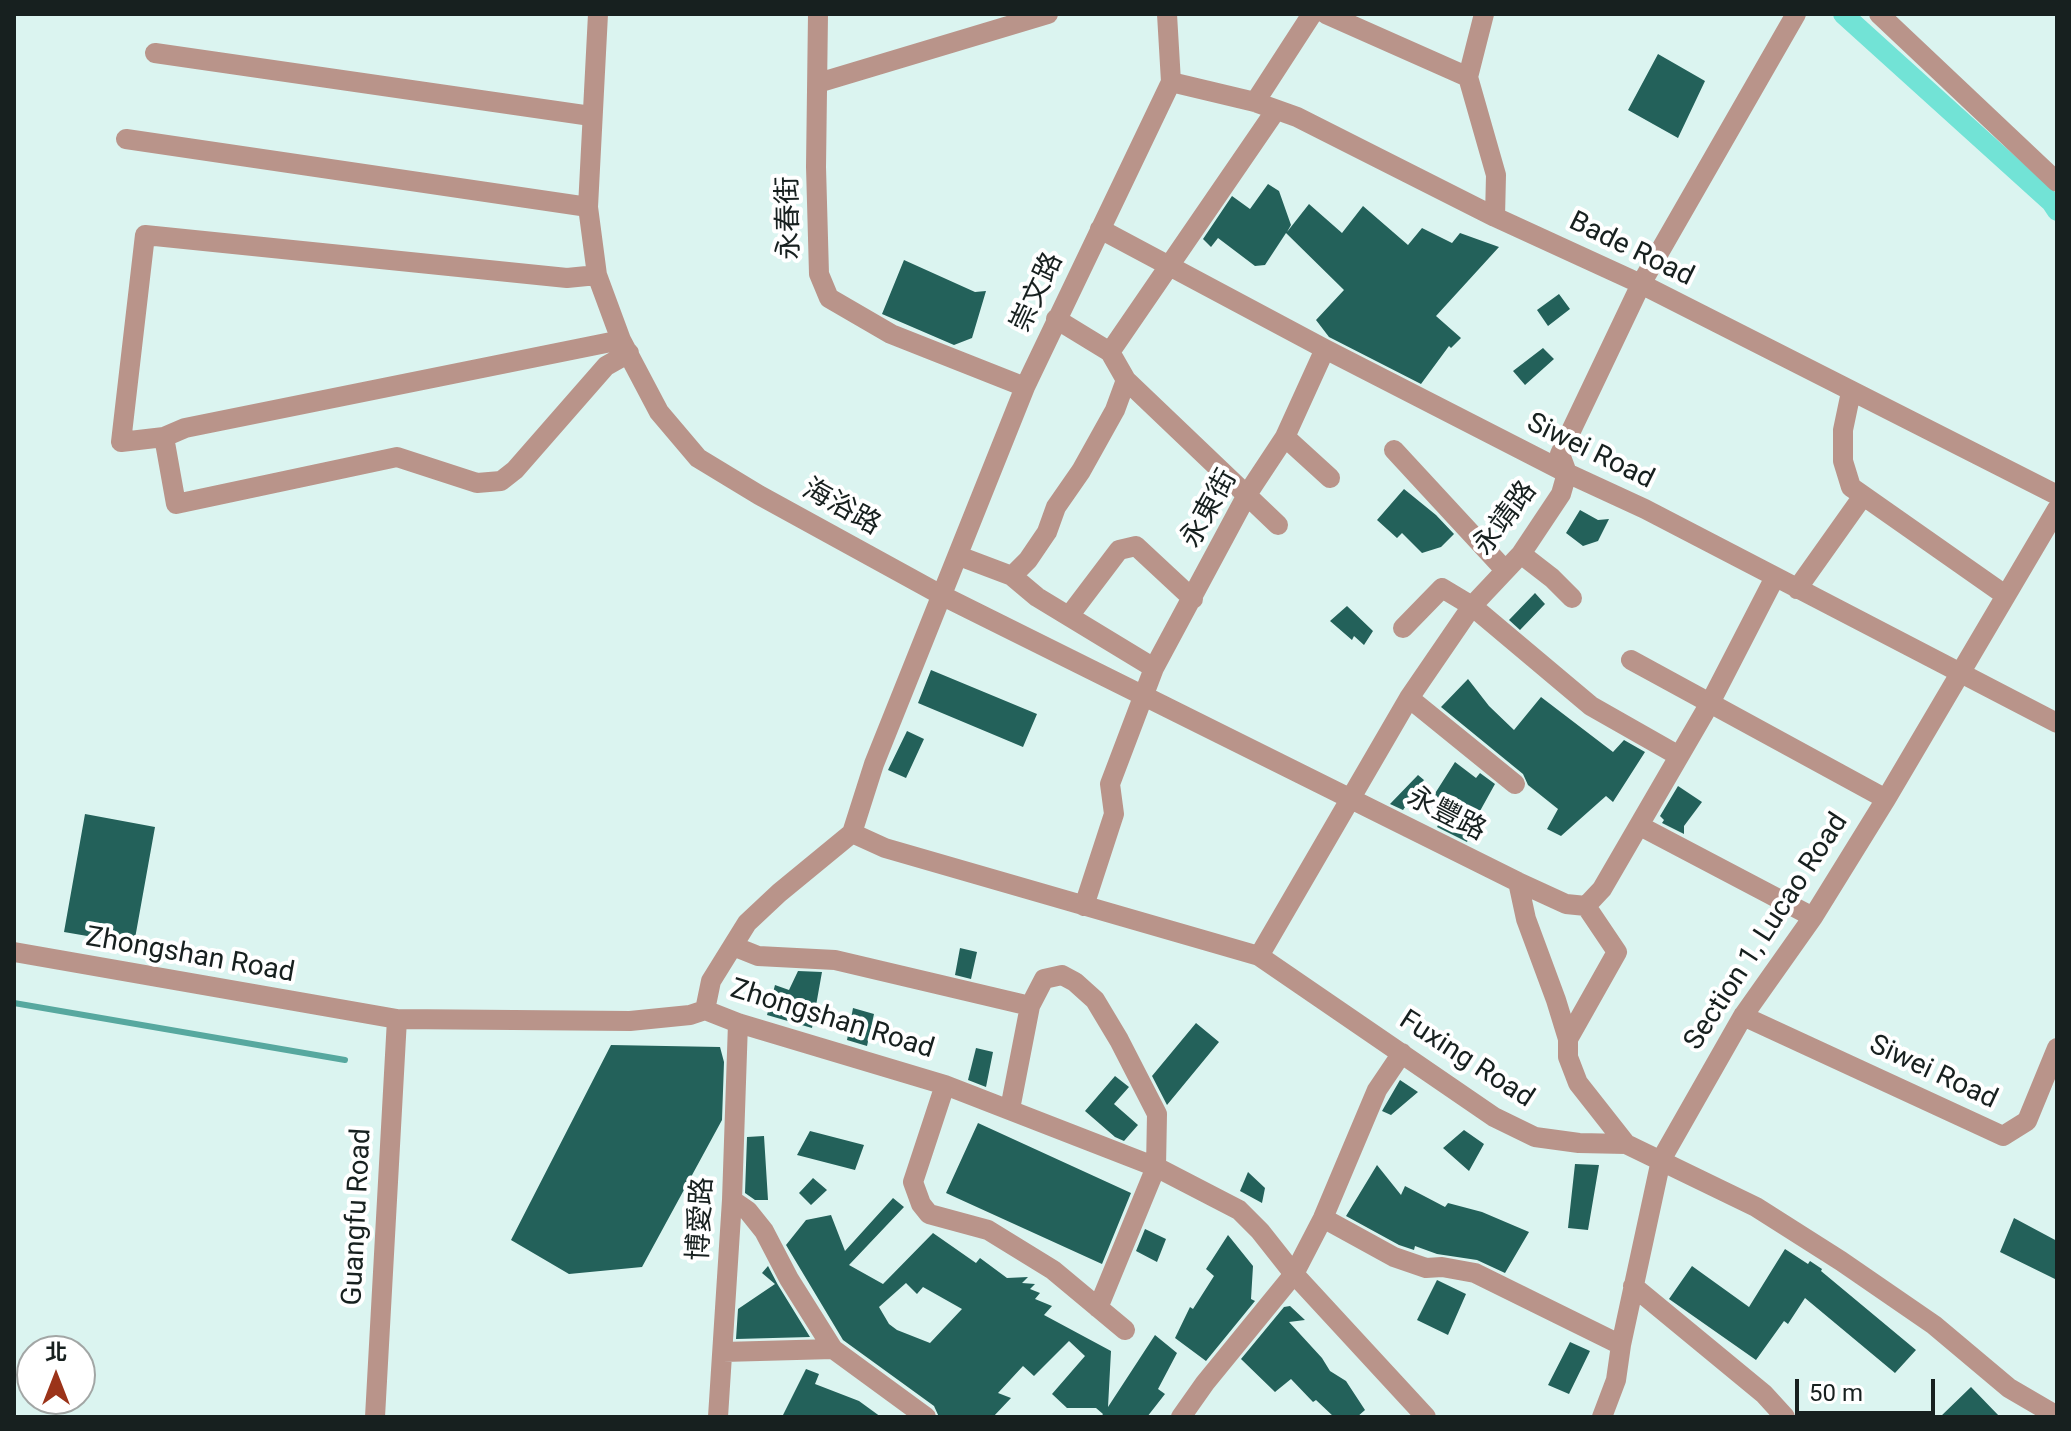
<!DOCTYPE html>
<meta charset="utf-8">
<style>
body{margin:0}
#map{position:relative;width:2071px;height:1431px;overflow:hidden;background:#dbf4f0;font-family:Roboto,"Noto Sans TC",sans-serif}
canvas{display:block}
.frame{position:absolute;inset:0;border:16px solid #17201f;pointer-events:none}
.north{position:absolute;left:16px;top:1335px;width:80px;height:80px;box-sizing:border-box;background:#fff;border:2px solid #a2a6a5;border-radius:50%;rotate:0deg;font-size:22px;font-weight:700;line-height:32px;text-align:center;color:#17201f}
.north::after{content:'';display:block;margin:auto;width:28px;height:36px;background:#9b3319;clip-path:polygon(50% 0,100% 100%,50% 72%,0 100%)}
.scale{position:absolute;left:1795px;top:1379px;width:140px;height:36px;box-sizing:border-box;border:4px solid #17201f;border-top:0;padding-left:10px;font-size:24px;line-height:28px;white-space:nowrap;color:#17201f;-webkit-text-stroke:6px #fff;paint-order:stroke}
</style>
<div id="map">
<canvas width="2071" height="1431"></canvas>
<div class="frame"></div>
<div class="north">北</div>
<div class="scale">50 m</div>
</div>
<script>
const c = document.querySelector('canvas').getContext('2d');
c.lineJoin = 'round';
const toPath = rows => new Path2D(rows.map(r => 'M' + r).join(''));
function stroke(path, color, width, dash) { c.strokeStyle = color; c.lineWidth = width; c.lineCap = dash ? 'butt' : 'round'; c.setLineDash(dash || []); c.stroke(path); }
function paint(path, color) { c.fillStyle = color; c.fill(path, 'evenodd'); }
function write(font, color, halo, rows, align = 'center') {
  c.font = font + ' Roboto,"Noto Sans TC",sans-serif'; c.lineWidth = 8; c.setLineDash([]); c.textBaseline = 'middle'; c.strokeStyle = halo; c.fillStyle = color; for (const [text, x, y, turn = 0] of rows) {
    c.save(); c.translate(x, y); c.rotate((+turn || 0) * Math.PI / 180); c.textAlign = isNaN(turn) ? turn : align; if (halo) c.strokeText(text, 0, 0); c.fillText(text, 0, 0); c.restore();
  }
}
const stream = toPath([
 [14,1003,345,1060]
]);
const canal = toPath([
 [1843,14,2051,202,2057,211]
]);
const building = toPath([
 [1658,54,1705,81,1678,138,1628,110],
 [1268,184,1279,191,1291,225,1287,232,1309,204,1342,233,1363,206,1408,245,1422,228,1452,243,1460,233,1499,247,1436,316,1461,338,1451,348,1449,346,1421,384,1329,337,1316,320,1344,290,1286,233,1265,265,1255,266,1218,238,1211,247,1203,239,1232,196,1250,209],
 [904,260,975,292,986,291,972,338,954,345,882,314],
 [1559,294,1570,309,1548,326,1537,310],
 [1543,348,1554,359,1525,385,1513,371],
 [1404,489,1436,515,1454,534,1441,547,1422,553,1402,533,1397,538,1377,520],
 [1580,510,1598,520,1609,519,1598,541,1583,546,1566,533],
 [1535,593,1545,604,1520,630,1509,620],
 [1347,606,1373,631,1364,645,1354,636,1352,640,1330,621],
 [931,670,1037,714,1023,747,918,703],
 [1468,679,1489,706,1514,730,1541,697,1613,752,1624,740,1645,752,1613,802,1606,796,1561,836,1547,829,1558,809,1528,785,1523,774,1441,707],
 [907,731,924,739,906,778,888,770],
 [1455,762,1476,778,1480,773,1495,784,1480,811,1452,825,1470,835,1467,842,1437,827,1448,807,1434,795],
 [1418,775,1424,780,1403,810,1390,804],
 [1678,786,1702,802,1684,826,1684,834,1662,823,1664,820,1660,816],
 [85,814,155,827,134,944,64,932],
 [960,948,977,952,971,979,955,975],
 [798,971,822,972,812,1028,767,1015,775,985,789,990],
 [853,1008,874,1014,867,1046,847,1040],
 [1196,1023,1219,1042,1167,1105,1152,1076],
 [611,1045,720,1047,724,1062,722,1120,642,1267,569,1274,511,1240],
 [976,1048,993,1052,986,1087,968,1080],
 [1115,1076,1129,1087,1114,1104,1138,1125,1124,1141,1115,1137,1085,1111],
 [1400,1080,1418,1092,1391,1115,1382,1111],
 [978,1123,1131,1193,1102,1264,946,1193],
 [1464,1130,1484,1144,1469,1171,1443,1148],
 [810,1131,864,1145,855,1170,797,1155],
 [764,1136,768,1200,755,1200,745,1193,747,1137],
 [1575,1164,1599,1165,1588,1230,1568,1228],
 [1377,1165,1401,1195,1405,1186,1445,1207,1448,1203,1482,1212,1529,1232,1505,1273,1477,1260,1437,1254,1415,1246,1414,1250,1399,1245,1346,1216],
 [1248,1172,1265,1188,1262,1203,1240,1191],
 [813,1178,827,1190,811,1205,799,1193],
 [893,1198,904,1207,849,1265,883,1284,933,1233,976,1263,980,1258,1007,1278,1028,1277,1022,1283,1035,1284,1030,1289,1040,1293,1035,1299,1052,1306,1044,1315,1111,1351,1108,1407,1155,1335,1177,1353,1158,1389,1165,1394,1147,1417,1101,1417,1103,1414,1096,1408,1067,1408,1052,1394,1085,1356,1069,1341,1034,1376,1023,1366,998,1393,1011,1398,993,1417,939,1417,934,1406,843,1340,786,1245,806,1220,831,1215,845,1251],
 [906,1283,917,1294,923,1287,962,1309,930,1343,897,1330,889,1324,879,1307],
 [2014,1218,2057,1241,2057,1280,2000,1252],
 [1145,1229,1166,1239,1157,1262,1136,1251],
 [1228,1235,1253,1266,1251,1299,1255,1301,1206,1361,1175,1338,1190,1307,1193,1309,1214,1276,1206,1269],
 [1785,1249,1808,1264,1810,1261,1822,1269,1821,1271,1916,1350,1895,1373,1805,1298,1788,1324,1784,1321,1756,1360,1669,1299,1692,1266,1749,1307],
 [768,1266,778,1285,810,1337,736,1339,738,1309,775,1284,762,1273],
 [1437,1280,1466,1294,1448,1335,1417,1320],
 [1290,1306,1305,1320,1289,1322,1322,1358,1330,1371,1346,1381,1365,1410,1357,1417,1334,1417,1316,1400,1313,1402,1291,1379,1275,1392,1241,1359,1284,1307],
 [1570,1342,1590,1351,1569,1394,1548,1385],
 [806,1369,819,1374,815,1384,859,1401,881,1417,782,1417],
 [1971,1387,2000,1417,1940,1417]
]);
const minor = toPath([
 [598,14,588,207,597,275,621,340,659,412,698,458,759,495,943,596,1518,882,1566,904,1586,906,1602,889,1710,703,1775,577],
 [818,14,816,167,819,274,829,298,891,334,1025,387],
 [1326,14,1468,77],
 [1484,14,1468,77,1496,175,1495,217],
 [1879,14,2057,182],
 [155,53,591,116],
 [1171,82,1255,102,1297,117,1495,217,1641,284,2057,495],
 [818,83,1048,14],
 [1255,102,1312,14],
 [126,139,588,207],
 [1100,229,1325,349,1567,473,1645,509,2057,723],
 [621,340,185,428,164,437,176,504,397,457,477,483,501,481,515,470,606,366,629,353],
 [1110,352,1276,110],
 [1126,380,1278,525],
 [1851,392,1843,430,1843,461,1851,487,2005,595],
 [164,437,121,442,145,235,567,278,597,275],
 [1285,437,1330,478],
 [1394,450,1504,569],
 [1521,554,1552,578,1572,598],
 [959,556,1012,576,1028,560,1047,532,1056,507,1081,471,1115,410,1126,380,1110,352,1056,319],
 [1012,576,1037,597,1154,668],
 [1797,589,1863,496],
 [1069,616,1119,550,1136,546,1193,599],
 [1403,628,1442,588,1472,606,1591,706,1679,756],
 [1631,660,1886,799],
 [1409,698,1515,784],
 [1640,826,1813,917],
 [852,833,885,848,1259,956,1494,1117,1535,1137,1579,1143,1626,1144,1756,1207,1841,1261,1934,1325,2009,1388,2057,1416],
 [1518,882,1526,919,1556,1000,1568,1039,1568,1057,1578,1083,1626,1144],
 [1084,906,1114,814,1110,784,1154,668,1248,493,1285,437,1325,349],
 [733,946,758,956,835,960,1030,1006,1044,979,1062,975,1075,982,1095,1000,1119,1040,1157,1114,1156,1167,1098,1308],
 [14,952,397,1019,630,1021,690,1015,705,1010,738,1023,945,1085,1156,1167,1239,1210,1260,1231,1294,1274,1426,1417],
 [1259,956,1409,698,1472,606,1521,554,1561,494,1567,473,1560,454,1641,284,1796,14],
 [705,1010,711,981,747,923,779,893,852,833,874,764,1025,387,1171,82,1167,14],
 [1743,1016,2003,1136,2027,1121,2057,1048],
 [1568,1039,1617,952,1586,906],
 [945,1085,913,1182,921,1204,929,1214,988,1230,1053,1270,1125,1330],
 [1010,1109,1030,1006],
 [732,1200,748,1211,764,1231,789,1279,833,1349],
 [1323,1218,1394,1257,1426,1268,1442,1267,1475,1273,1621,1345],
 [1633,1286,1764,1394,1785,1417],
 [723,1352,833,1349,926,1417],
 [375,1417,397,1019],
 [718,1417,732,1200,738,1023],
 [1181,1417,1205,1383,1294,1274,1323,1218,1377,1090,1402,1053],
 [1602,1417,1616,1380,1621,1345,1661,1160,1743,1016,1813,917,1886,799,2057,509]
]);
const streetNames = [
 ["永春街",790,218,-91],
 ["Bade Road",1631,250,26],
 ["崇文路",1038,293,-65],
 ["Siwei Road",1590,452,26],
 ["海浴路",841,508,29],
 ["永東街",1210,509,-61],
 ["永靖路",1506,519,-53],
 ["永豐路",1446,815,27],
 ["Section 1, Lucao Road",1767,932,-57],
 ["Zhongshan Road",190,956,10],
 ["Zhongshan Road",832,1020,17],
 ["Fuxing Road",1466,1060,33],
 ["Siwei Road",1933,1073,25],
 ["Guangfu Road",358,1217,-87],
 ["博愛路",702,1219,-87]
];
stroke(stream, '#57a89f', 6);
stroke(canal, '#72e3d6', 20);
paint(building, '#23615a');
stroke(minor, '#b9948a', 20);
write('28px', '#17201f', '#fff', streetNames);
</script>
